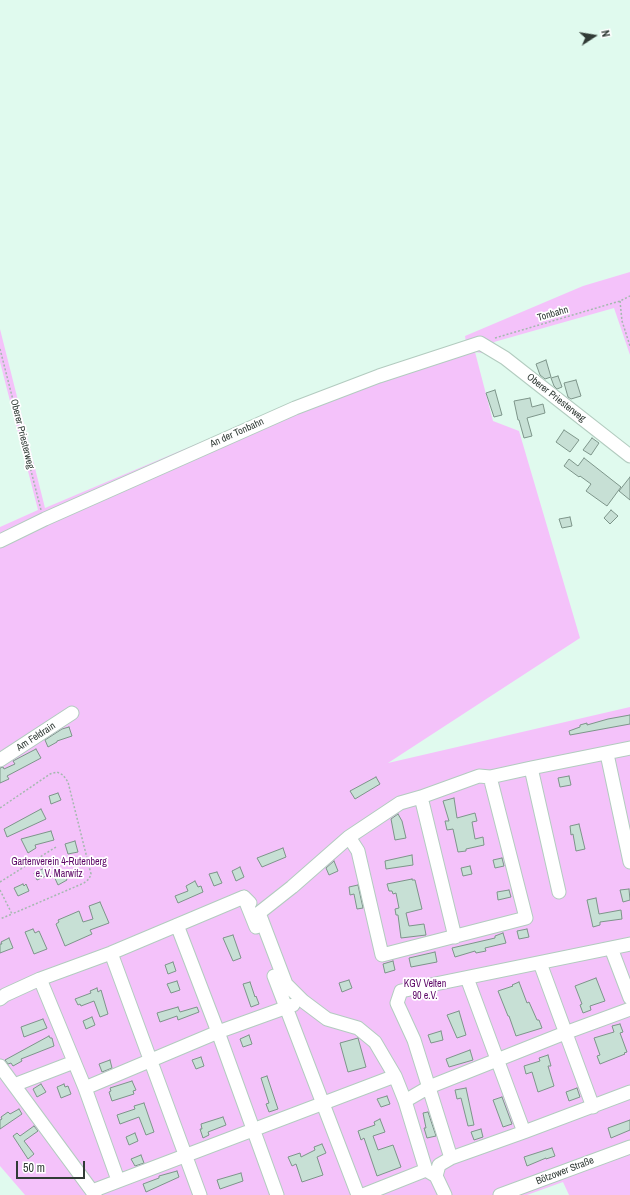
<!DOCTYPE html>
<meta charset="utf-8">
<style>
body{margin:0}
#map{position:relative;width:630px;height:1195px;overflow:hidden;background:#e0faee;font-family:"Archivo Narrow",sans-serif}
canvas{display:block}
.north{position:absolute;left:574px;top:16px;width:40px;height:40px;-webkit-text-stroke:3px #fff;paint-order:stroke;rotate:78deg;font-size:11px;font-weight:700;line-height:16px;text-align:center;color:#313b36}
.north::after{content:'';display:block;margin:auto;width:14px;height:18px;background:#313b36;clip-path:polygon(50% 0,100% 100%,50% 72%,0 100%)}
.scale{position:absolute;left:16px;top:1161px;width:69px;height:18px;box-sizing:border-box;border:2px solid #313b36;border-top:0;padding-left:5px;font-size:12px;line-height:14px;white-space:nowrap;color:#313b36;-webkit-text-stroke:3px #fff;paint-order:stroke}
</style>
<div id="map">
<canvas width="630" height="1195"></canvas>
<div class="north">N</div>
<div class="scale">50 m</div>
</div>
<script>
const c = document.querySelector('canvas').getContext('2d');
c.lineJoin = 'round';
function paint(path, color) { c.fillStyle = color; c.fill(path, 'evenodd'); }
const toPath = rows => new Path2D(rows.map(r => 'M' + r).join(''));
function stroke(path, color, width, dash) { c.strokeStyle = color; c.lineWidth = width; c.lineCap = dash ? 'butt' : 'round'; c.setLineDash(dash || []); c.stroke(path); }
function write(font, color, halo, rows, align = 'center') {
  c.font = font + ' "Archivo Narrow",sans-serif'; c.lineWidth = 3.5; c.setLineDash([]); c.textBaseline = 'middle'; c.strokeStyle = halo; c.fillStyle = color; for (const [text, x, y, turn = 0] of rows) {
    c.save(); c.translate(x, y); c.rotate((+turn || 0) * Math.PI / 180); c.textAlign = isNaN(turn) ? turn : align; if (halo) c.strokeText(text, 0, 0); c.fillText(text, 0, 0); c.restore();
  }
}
const green = toPath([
 [630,272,630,355,614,308,494,342,503,362,489,354,475,352,493,421,519,431,580,638,388,763,630,707,630,1195,569,1195,563,1182,527,1195,25,1195,0,1166,0,527,38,510,0,362,0,329,45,508,293,403,466,342,465,336,583,286]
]);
const building = toPath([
 [546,360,551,377,545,379,540,375,536,364,546,360],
 [558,376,562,387,557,389,554,386,551,378,558,376],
 [576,380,581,396,571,399,568,397,564,383,576,380],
 [495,390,502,415,494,417,486,393,495,390],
 [530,398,532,407,543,404,545,413,527,418,532,436,524,438,519,420,518,420,514,401,530,398],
 [564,430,579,440,570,452,556,442,564,430],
 [592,438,599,443,591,455,583,450,592,438],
 [584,458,621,487,607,506,586,491,591,484,580,476,579,477,564,466,569,459,578,466,584,458],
 [630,477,630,500,619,491,630,477],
 [611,510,618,516,610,524,604,518,611,510],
 [570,517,572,526,562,528,559,519,570,517],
 [630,715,630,724,570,735,569,731,580,727,580,725,587,723,587,725,608,719,630,715],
 [69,727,72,736,57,741,57,742,48,747,45,740,62,729,69,727],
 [36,749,41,758,7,776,9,779,0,783,0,768,3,767,4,769,15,764,13,761,36,749],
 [569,776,571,785,560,787,558,778,569,776],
 [376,777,380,784,355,799,350,791,376,777],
 [58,793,61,800,51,804,49,796,58,793],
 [454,798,457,818,475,813,477,821,472,822,475,839,483,837,484,845,466,849,466,851,458,852,453,829,447,830,445,821,449,821,443,801,454,798],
 [41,809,46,819,7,837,4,829,41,809],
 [398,814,402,821,406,838,395,840,391,819,398,814],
 [579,824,585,849,576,851,573,834,571,835,570,826,579,824],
 [51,831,54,840,35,845,36,848,28,853,21,839,51,831],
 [75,841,78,852,68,854,65,844,75,841],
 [283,848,286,857,262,867,257,858,283,848],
 [412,855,413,865,386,869,385,861,412,855],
 [502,858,504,866,495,868,493,860,502,858],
 [334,861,338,871,329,875,326,868,334,861],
 [470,866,472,874,463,876,461,868,470,866],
 [240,867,244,877,236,881,232,871,240,867],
 [45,868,48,875,37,880,34,873,45,868],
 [59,871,61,875,64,874,67,880,58,885,53,874,59,871],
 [217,872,222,883,214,886,209,874,217,872],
 [412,879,412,880,415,880,422,909,406,913,409,926,424,924,426,935,401,938,398,915,396,915,395,909,399,908,396,893,393,894,392,891,389,891,387,884,412,879],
 [195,881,198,887,201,886,203,892,178,903,175,896,188,891,186,886,195,881],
 [23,884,24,886,26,884,29,891,18,896,14,888,23,884],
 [358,885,363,908,357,909,354,894,350,895,349,887,358,885],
 [629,889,630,900,623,902,620,890,629,889],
 [509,890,511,897,498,900,497,892,509,890],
 [596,898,599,914,621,910,622,919,600,922,600,925,593,927,587,900,596,898],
 [100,902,109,923,90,930,92,934,65,946,56,924,59,922,58,920,79,911,83,922,93,919,89,906,100,902],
 [33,929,35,933,39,931,47,949,34,954,25,932,33,929],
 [527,929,529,937,519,939,517,931,527,929],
 [503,933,506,943,485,948,486,951,476,953,475,951,455,957,452,948,495,938,495,936,503,933],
 [233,935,241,958,233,961,223,938,233,935],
 [9,938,13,948,0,953,0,944,2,944,1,942,9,938],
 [435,952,437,962,411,967,409,958,435,952],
 [393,961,395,970,385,973,383,964,393,961],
 [173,962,176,971,168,974,165,965,173,962],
 [596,978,605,1001,590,1006,591,1010,583,1013,580,1005,582,1004,575,986,596,978],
 [349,980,352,988,342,992,339,983,349,980],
 [177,981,180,990,171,993,167,984,177,981],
 [250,982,255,997,256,996,259,1004,251,1007,243,984,250,982],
 [519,982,527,1003,529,1002,537,1020,539,1020,542,1028,516,1036,509,1016,508,1016,498,991,513,986,512,985,519,982],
 [97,988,98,992,101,990,108,1014,100,1017,94,1001,81,1006,80,1004,78,1005,75,999,91,993,90,991,97,988],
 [178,1007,180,1012,197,1007,199,1012,178,1020,177,1016,160,1022,157,1013,178,1007],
 [459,1011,466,1035,457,1038,447,1015,459,1011],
 [92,1017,95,1025,86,1029,83,1021,92,1017],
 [43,1019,47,1028,24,1037,21,1027,43,1019],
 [620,1024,623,1032,620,1033,627,1052,624,1053,625,1054,600,1064,597,1056,600,1055,594,1038,614,1032,612,1026,620,1024],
 [441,1031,443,1040,431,1043,428,1035,441,1031],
 [249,1035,252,1044,243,1047,240,1039,249,1035],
 [49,1036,50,1038,52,1038,54,1046,21,1059,22,1061,13,1066,11,1063,8,1064,5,1060,49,1036],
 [358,1038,366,1067,348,1072,340,1043,358,1038],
 [470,1050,473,1060,449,1067,446,1059,470,1050],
 [548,1055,551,1066,548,1066,554,1086,538,1092,532,1072,526,1074,524,1066,540,1061,539,1058,548,1055],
 [201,1057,204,1066,196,1069,192,1060,201,1057],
 [110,1060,112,1068,102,1072,99,1064,110,1060],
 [267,1076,278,1109,269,1112,266,1104,269,1103,261,1078,267,1076],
 [132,1081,136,1090,133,1091,134,1094,112,1101,109,1092,111,1091,110,1088,132,1081],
 [41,1084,46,1092,37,1097,33,1089,41,1084],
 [64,1084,65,1087,68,1086,71,1094,61,1098,57,1087,64,1084],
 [466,1088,474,1125,468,1126,461,1098,457,1099,455,1090,466,1088],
 [577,1088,580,1097,569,1101,566,1092,577,1088],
 [387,1096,390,1104,381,1107,377,1099,387,1096],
 [502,1097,512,1124,503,1127,493,1100,502,1097],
 [144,1103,154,1132,146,1135,139,1117,120,1124,117,1115,135,1109,134,1106,144,1103],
 [19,1109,22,1114,0,1129,0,1120,2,1119,1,1117,8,1112,10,1114,19,1109],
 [428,1112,436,1136,427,1138,424,1128,426,1128,423,1113,428,1112],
 [223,1117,226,1125,208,1132,209,1135,203,1138,200,1129,202,1129,201,1124,223,1117],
 [380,1119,385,1132,373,1136,378,1150,393,1145,401,1167,377,1176,364,1138,361,1140,358,1131,375,1125,374,1122,380,1119],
 [630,1120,630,1130,611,1138,608,1128,630,1120],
 [34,1126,38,1131,24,1141,34,1154,28,1159,13,1136,17,1133,20,1136,34,1126],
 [481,1129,483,1137,474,1140,471,1132,481,1129],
 [135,1133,138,1141,129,1145,126,1137,135,1133],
 [322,1144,326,1153,317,1157,323,1175,302,1182,296,1164,292,1166,288,1157,300,1153,301,1157,315,1150,314,1147,322,1144],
 [552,1148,555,1156,546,1159,546,1158,527,1166,524,1157,552,1148],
 [141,1155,144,1163,135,1166,131,1159,141,1155],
 [177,1171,179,1177,146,1192,143,1184,159,1178,159,1176,177,1171],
 [241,1173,243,1181,220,1189,217,1180,241,1173]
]);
const path = toPath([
 [620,301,622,321,630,346],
 [495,338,620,301,630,296],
 [0,349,41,510],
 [0,808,50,774,57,772,63,775,68,782,91,874,89,879,84,883,12,914],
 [0,882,56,847],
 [0,890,12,914,0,919]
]);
const minor = toPath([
 [0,541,45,519,295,408,379,376,480,343,505,358,630,456],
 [607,754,630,862],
 [0,760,72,713],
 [531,768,559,892],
 [421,797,455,937],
 [349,837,358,851,382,955,526,918,490,777],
 [244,897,256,927],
 [177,925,218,1032,277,1195],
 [611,948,630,998],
 [111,953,200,1195],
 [540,963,593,1107],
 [274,976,358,1195],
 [467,978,524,1132],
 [40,979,85,1088,118,1180],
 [0,999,5,995,40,979,111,953,244,897,250,903],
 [0,1066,95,1195],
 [14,1085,74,1062],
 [85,1088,218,1032,293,1005],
 [405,1101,429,1087,565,1033,630,1009],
 [451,1158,414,1040,397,1003,401,991,630,944],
 [426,1170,405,1101,395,1076,375,1042,358,1028,327,1019,303,1001,286,984,259,913,292,887,349,837,400,803,421,797,479,776,490,777,531,768,630,748],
 [436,1176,445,1195],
 [92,1191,395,1076],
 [363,1195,426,1170,436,1176,439,1165,451,1158,524,1132,630,1092],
 [500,1195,630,1147]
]);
const streetNames = [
 ["Tonbahn",553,314,-16],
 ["Oberer Priesterweg",556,398,38],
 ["An der Tonbahn",237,433,-24],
 ["Oberer Priesterweg",22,434,76],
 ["Am Feldrain",36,737,-33],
 ["Bötzower Straße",565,1171,-21]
];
const parkNames = [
 ["Gartenverein 4-Rutenberg",59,862],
 ["e. V. Marwitz",59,874],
 ["KGV Velten",425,984],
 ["90 e.V.",425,996]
];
paint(green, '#f4c2fa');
paint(building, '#c7e0d5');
stroke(building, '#7d958a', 1);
stroke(minor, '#b2cbbf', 15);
stroke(path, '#a4b9af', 1.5, [2, 2]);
stroke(minor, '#fff', 13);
write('10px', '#313b36', '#fff', streetNames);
write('10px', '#5c0666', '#fff', parkNames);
</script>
